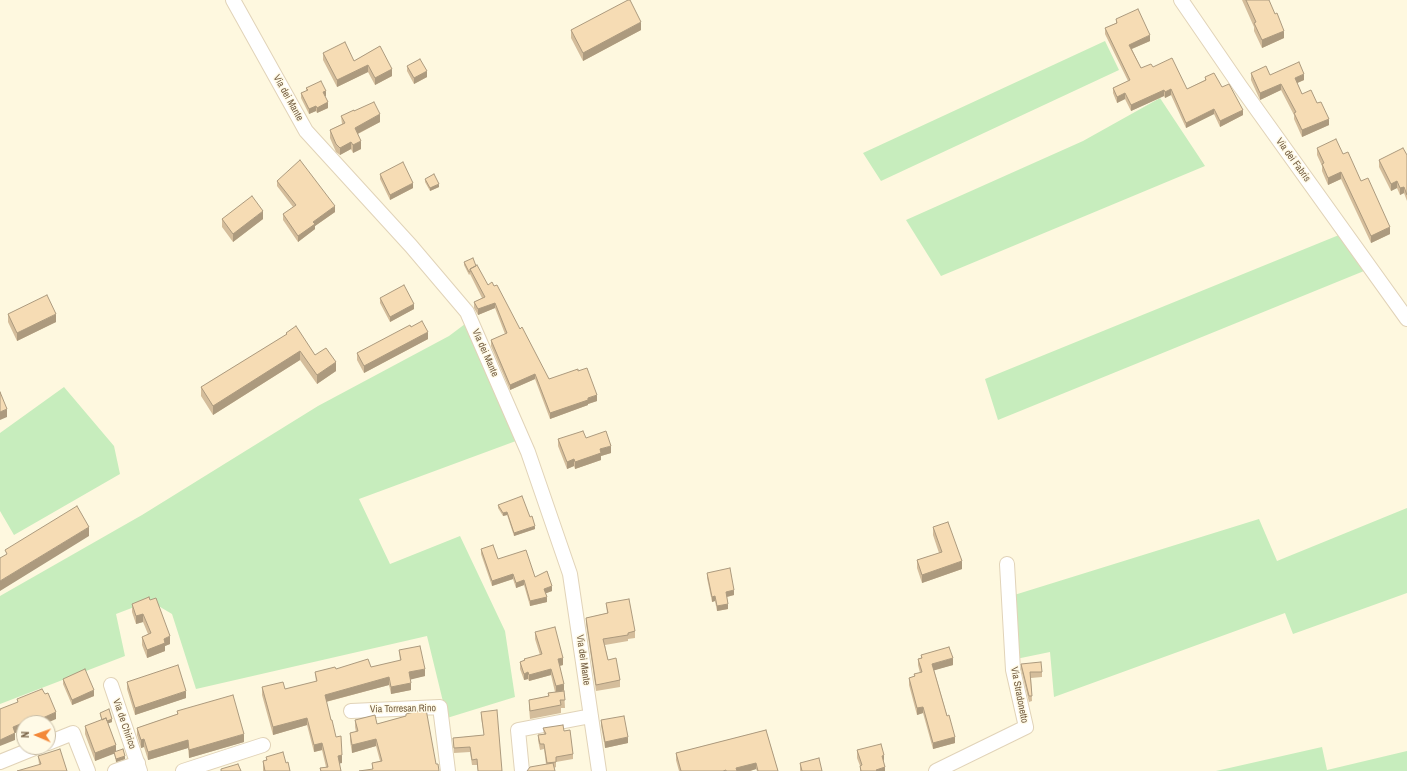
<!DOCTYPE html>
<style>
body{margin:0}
#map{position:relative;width:1407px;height:771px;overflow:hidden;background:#fef8df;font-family:"Archivo Narrow",sans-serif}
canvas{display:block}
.north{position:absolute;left:16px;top:715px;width:40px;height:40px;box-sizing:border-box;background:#fffae7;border:1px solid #c9bda6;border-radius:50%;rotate:272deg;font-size:11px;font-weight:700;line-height:16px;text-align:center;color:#776145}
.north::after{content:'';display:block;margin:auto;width:14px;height:18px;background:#f38839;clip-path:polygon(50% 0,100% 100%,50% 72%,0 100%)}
</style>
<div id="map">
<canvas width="1407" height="771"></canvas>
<div class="north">N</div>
</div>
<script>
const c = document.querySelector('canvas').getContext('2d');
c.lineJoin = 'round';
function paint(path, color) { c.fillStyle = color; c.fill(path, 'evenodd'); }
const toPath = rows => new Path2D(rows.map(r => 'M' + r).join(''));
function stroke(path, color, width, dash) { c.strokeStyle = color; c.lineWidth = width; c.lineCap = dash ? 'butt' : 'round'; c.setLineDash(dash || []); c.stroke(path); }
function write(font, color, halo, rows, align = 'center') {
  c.font = font + ' "Archivo Narrow",sans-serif'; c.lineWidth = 3; c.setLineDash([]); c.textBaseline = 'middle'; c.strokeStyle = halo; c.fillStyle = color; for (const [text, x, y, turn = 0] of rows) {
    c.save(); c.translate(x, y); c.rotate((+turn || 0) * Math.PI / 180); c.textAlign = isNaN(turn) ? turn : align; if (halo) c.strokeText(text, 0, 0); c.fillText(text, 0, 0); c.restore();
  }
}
const green = toPath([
 [1105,41,1119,70,881,181,863,153],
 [1160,98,1205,166,941,276,906,220,1083,141],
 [1339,235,1364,271,998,420,985,379],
 [469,321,524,438,359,499,390,564,460,536,505,631,515,697,447,718,427,636,196,689,172,614,150,601,116,614,125,656,0,704,0,596,142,515,318,406,449,336],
 [64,387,114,446,120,474,14,535,0,511,0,433],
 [1407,508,1407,593,1293,634,1285,613,1054,697,1050,652,1016,659,1011,596,1259,519,1277,561],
 [1322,747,1327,770,1407,751,1407,771,1216,771]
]);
const street = toPath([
 [233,0,306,131,411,246,467,312,528,452,570,574,599,771],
 [1181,0,1240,86,1407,319],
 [111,685,140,771],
 [351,711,440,707,448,771],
 [48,743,73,733,88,771],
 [0,762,37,747],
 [115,771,138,763],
 [183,771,263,745],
 [522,771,518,730,591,716],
 [936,771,1026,727,1013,670,1007,564]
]);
const wall = toPath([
 [1242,0,1269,0,1269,2,1284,38,1262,48,1254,31,1254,27],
 [1116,19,1150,41,1132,49,1141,68,1153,67,1187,89,1205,80,1205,77,1222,87,1243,115,1220,127,1214,114,1186,128,1171,95,1165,98,1164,96,1131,111,1125,99,1117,103,1113,93,1113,88,1128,81,1105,34,1105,28,1116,23],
 [571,30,641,30,583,61,571,38],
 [380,46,392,76,375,85,368,72,337,87,323,60,323,53,354,61],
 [407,66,427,77,414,84,407,71],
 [1251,73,1304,80,1297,83,1302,94,1317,103,1329,125,1302,137,1294,119,1294,115,1281,90,1260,100,1251,80],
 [306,88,326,96,325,96,328,108,317,113,316,111,309,114,301,98,301,93,306,91],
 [354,111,380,122,358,134,361,149,353,153,351,149,340,155,336,152,330,138,330,130,342,124,341,116],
 [1317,148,1343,154,1361,181,1390,234,1371,243,1341,179,1328,185,1322,171,1322,166,1317,155],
 [1407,155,1407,201,1404,193,1400,195,1397,188,1391,191,1379,167,1379,160],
 [380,174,413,188,390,200,380,179],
 [425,179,439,187,430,191,425,182],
 [277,181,335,212,315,226,315,229,298,242,283,220,283,214,293,207,277,186],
 [222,219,263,219,233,242,222,227],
 [464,262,476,266,488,285,520,329,549,379,578,371,597,401,588,404,588,405,550,419,535,379,510,390,491,346,491,340,505,334,495,308,478,315,474,308,474,302,482,298,470,274,469,275,464,265],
 [380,298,414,309,390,322,380,303],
 [8,314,56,322,17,341,8,322],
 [411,327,428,339,364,373,357,360,357,353],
 [286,333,336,371,317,384,300,360,213,415,201,396,201,387,286,335],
 [586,438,611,453,601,456,601,460,575,469,574,466,567,469,558,446,558,439],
 [498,505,535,529,514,536,507,515,503,516,498,508],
 [933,527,962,569,922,583,917,568,917,560,939,553,933,535],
 [481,549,498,559,535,577,552,591,546,593,547,602,530,606,524,585,516,588,513,579,492,586,481,554],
 [707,573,734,595,727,597,728,609,717,611,715,601,712,602,707,578],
 [149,597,170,644,165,646,165,651,147,658,142,645,142,637,148,634,143,622,136,624,132,612,132,604],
 [606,603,635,631,635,638,628,639,628,641,605,645,608,660,620,680,620,687,596,691,586,624,586,618,607,613],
 [535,632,563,665,560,666,564,690,565,708,561,708,561,713,530,719,529,708,529,700,548,696,548,693,555,692,551,675,529,681,528,679,524,680,520,669,520,662,540,655,535,639],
 [399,650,425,676,410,679,411,690,391,694,389,685,326,702,342,763,339,763,341,771,320,771,320,768,326,767,322,750,314,752,307,725,273,735,262,695,262,687,285,689,316,682,315,672,336,669,371,667,400,661],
 [921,655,953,665,934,670,955,743,933,749,923,713,917,715,909,685,909,678,914,676,914,674,920,673,918,665,918,659,921,658],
 [1021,664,1042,672,1042,677,1031,678,1032,701,1029,702,1021,669],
 [63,679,94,696,72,705,63,684],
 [127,682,186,698,135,715,127,689],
 [177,711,244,742,189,758,188,748,148,760,144,747,141,748,137,735,137,728,177,714],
 [481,712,502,771,478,771,477,765,472,765,470,752,454,753,453,738,484,735,481,717],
 [100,713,112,722,108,723,116,752,125,759,116,762,114,753,95,761,85,734,85,726,102,720,100,715],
 [406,714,436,764,372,769,372,763,380,761,376,746,352,753,350,741,350,733,356,732,355,727,355,720,377,724,406,716],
 [601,720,628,743,605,748,601,726],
 [543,728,564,731,573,754,573,759,556,762,556,767,554,768,546,764,544,749,540,750,538,740,538,735,544,734],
 [766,730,778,771,757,771,756,769,750,771,679,771,676,760,676,753],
 [857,750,884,763,885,771,860,771,860,766,857,758],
 [38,756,67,771,39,764],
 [266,757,290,771,263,771,263,761,266,760],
 [800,763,822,771,800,771]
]);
const shadedWall = toPath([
 [641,22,641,30,583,61,583,53],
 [1284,31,1284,38,1262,48,1262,40],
 [1150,35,1150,41,1129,50,1129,45],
 [368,65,368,72,337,87,337,80],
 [392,69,392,76,375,85,375,78],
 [427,71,427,77,414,84,414,78],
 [1304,74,1304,80,1295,84,1295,78],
 [1281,84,1281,90,1260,100,1260,93],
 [1171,89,1171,95,1165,98,1165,92],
 [1164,90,1164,96,1131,111,1131,105],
 [326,91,326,96,323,97,323,92],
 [1125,93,1125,99,1117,103,1117,97],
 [328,102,328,108,317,113,317,108],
 [316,106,316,111,309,114,309,109],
 [1214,109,1214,114,1186,128,1186,123],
 [1243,110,1243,115,1220,127,1220,121],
 [380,114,380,122,355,135,355,128],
 [1329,119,1329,125,1302,137,1302,130],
 [361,141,361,149,353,153,353,145],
 [351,142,351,149,340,155,340,148],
 [1341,172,1341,179,1328,185,1328,178],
 [1397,181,1397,188,1391,191,1391,184],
 [413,183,413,188,390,200,390,195],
 [439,184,439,187,430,191,430,188],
 [1404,187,1404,193,1400,195,1400,188],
 [335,206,335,212,315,226,315,229,298,242,298,236,313,222],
 [263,211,263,219,233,242,233,234],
 [1390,227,1390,234,1371,243,1371,236],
 [495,303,495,308,478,315,478,309],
 [414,304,414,309,390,322,390,317],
 [56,314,56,322,17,341,17,333],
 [428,332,428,339,364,373,364,366],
 [300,351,300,360,213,415,213,406],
 [336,362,336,371,317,384,317,375],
 [535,374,535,379,510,390,510,385],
 [597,395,597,401,588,404,588,405,550,419,550,413],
 [7,409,7,417,0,420,0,412],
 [611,446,611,453,601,456,601,460,575,469,575,462,600,449],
 [574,459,574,466,567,469,567,462],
 [507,512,507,515,503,516,503,513],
 [535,526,535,529,514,536,514,533],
 [89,527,89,536,0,591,0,581],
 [962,561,962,569,922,583,922,575],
 [513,574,513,579,492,586,492,581],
 [524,580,524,585,516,588,516,583],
 [552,586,552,591,544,594,544,589],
 [734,590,734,595,726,597,726,592],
 [715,596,715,601,712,602,712,597],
 [547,597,547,602,530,606,530,601],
 [728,604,728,609,717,611,717,606],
 [143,614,143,622,136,624,136,616],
 [170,636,170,644,165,646,165,651,147,658,147,650,164,639],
 [563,658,563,665,558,666,558,659],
 [953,658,953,665,932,671,932,664],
 [425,669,425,676,409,680,409,672],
 [551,669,551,675,529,681,529,675],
 [528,672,528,679,524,680,524,674],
 [389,677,389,685,325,702,325,695],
 [411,683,411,690,391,694,391,687],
 [564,684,564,690,556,693,556,686],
 [94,690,94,696,72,705,72,700],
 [186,691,186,698,135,715,135,708],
 [923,707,923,713,917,715,917,708],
 [56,712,56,719,47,723,36,723,36,721],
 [35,718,35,723,24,723,24,729,13,734,13,727],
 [307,718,307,725,273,735,273,727],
 [112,719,112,722,104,725,104,722],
 [15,733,15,740,0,746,0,740],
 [244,734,244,742,189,758,189,750],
 [628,737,628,743,605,748,605,742],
 [955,737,955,743,933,749,933,743],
 [144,739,144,747,141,748,141,740],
 [376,739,376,746,352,753,352,745],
 [188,740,188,748,148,760,148,752],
 [322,743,322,750,314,752,314,745],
 [116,745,116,753,95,761,95,753],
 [342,755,342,763,338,764,338,756],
 [884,755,884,763,882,756],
 [125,756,125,759,116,762,116,759],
 [756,763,756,769,750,771,736,771,736,768],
 [885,767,885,771,876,771,876,770]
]);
const building = toPath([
 [628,0,630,0,641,22,583,53,571,30,628,0],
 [1246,0,1269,0,1275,14,1277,13,1284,31,1262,40,1254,23,1256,22,1246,0],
 [1138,9,1150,35,1129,45,1141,68,1151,64,1153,67,1172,58,1187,89,1206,80,1205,77,1214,73,1222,87,1229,84,1243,110,1220,121,1214,109,1186,123,1171,89,1165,92,1164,90,1131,105,1125,93,1117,97,1113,88,1130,80,1105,28,1117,23,1116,19,1138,9],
 [345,42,354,61,380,46,392,69,375,78,368,65,337,80,323,53,345,42],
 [420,59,427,71,414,78,407,66,420,59],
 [1299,62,1304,74,1295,78,1302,94,1311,90,1317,103,1321,102,1329,119,1302,130,1294,113,1296,112,1281,84,1260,93,1251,73,1266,66,1270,75,1299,62],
 [321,81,326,91,323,92,328,102,317,108,316,106,309,109,301,93,308,90,306,88,321,81],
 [374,102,380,114,355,128,361,141,353,145,351,142,340,148,336,144,330,130,345,123,341,116,354,110,354,111,374,102],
 [1336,139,1343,154,1348,152,1361,181,1368,178,1390,227,1371,236,1341,172,1328,178,1322,164,1324,163,1317,148,1336,139],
 [1403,148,1407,155,1407,195,1404,187,1400,188,1397,181,1391,184,1379,160,1403,148],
 [300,160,335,206,313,222,315,224,298,236,283,214,296,205,277,181,300,160],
 [403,162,413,183,390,195,380,174,403,162],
 [434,174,439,184,430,188,425,179,434,174],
 [252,196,263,211,233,234,222,219,252,196],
 [473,258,476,266,470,269,470,272,469,272,464,262,473,258],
 [477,265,488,285,492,282,494,286,497,285,520,329,522,327,549,379,578,369,578,371,587,368,597,395,588,398,588,400,550,413,535,374,510,385,491,340,507,333,495,303,478,309,474,302,485,297,470,269,477,265],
 [404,285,414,304,390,317,380,298,404,285],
 [47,295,56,314,17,333,8,314,47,295],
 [422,321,428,332,364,366,357,353,410,325,411,327,422,321],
 [296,326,315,355,326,348,336,362,317,375,300,351,213,406,201,387,287,334,286,333,296,326],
 [0,392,7,409,0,412,0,392],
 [583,431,586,438,606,431,611,446,600,449,601,453,575,462,574,459,567,462,558,439,583,431],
 [522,496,530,517,532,516,535,526,514,533,507,512,503,513,498,505,522,496],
 [77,506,89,527,0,581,0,558,7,554,5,550,77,506],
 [948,522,962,561,922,575,917,560,942,552,933,527,948,522],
 [493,545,498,559,526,550,535,577,547,571,552,586,544,589,547,597,530,601,524,580,516,583,513,574,492,581,481,549,493,545],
 [730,568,734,590,726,592,728,604,717,606,715,596,712,597,707,573,730,568],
 [149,597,150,600,156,598,170,636,164,639,165,643,147,650,142,637,151,633,143,614,136,616,132,604,149,597],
 [629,599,635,631,628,633,628,635,603,639,608,660,616,658,620,680,596,685,586,618,608,613,606,603,629,599],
 [555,627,563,658,558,659,564,684,556,686,551,669,529,675,528,672,524,674,520,662,525,660,524,659,542,654,535,632,555,627],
 [420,646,425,669,409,672,411,683,391,687,389,677,325,695,331,720,332,720,336,737,341,736,342,755,338,756,341,771,321,771,320,768,328,767,322,743,314,745,307,718,273,727,262,687,283,682,285,689,317,681,315,672,335,667,336,669,368,659,371,667,401,660,399,650,420,646],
 [949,647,953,658,932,664,947,716,949,715,955,737,933,743,923,707,917,708,909,678,915,676,914,674,922,672,918,659,922,658,921,655,949,647],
 [1041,662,1042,672,1030,672,1032,696,1029,696,1021,664,1041,662],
 [178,665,186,691,135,708,127,682,178,665],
 [85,669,94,690,72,700,63,679,85,669],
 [42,689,45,694,48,693,56,712,36,721,35,718,13,727,15,733,0,740,0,709,18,702,17,699,42,689],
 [564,691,565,700,560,700,561,705,530,711,529,700,549,696,548,693,564,691],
 [233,695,244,734,189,750,188,740,148,752,144,739,141,740,137,728,178,714,177,711,233,695],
 [109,709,112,719,107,721,106,718,102,720,100,713,109,709],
 [426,709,436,764,438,764,439,771,359,771,373,769,372,763,382,761,376,739,352,745,350,733,358,731,355,720,375,715,377,724,406,716,406,714,426,709],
 [497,710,502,771,478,771,477,759,472,760,470,747,454,748,453,738,484,735,481,712,497,710],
 [624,716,628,737,605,742,601,720,624,716],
 [106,718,116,745,95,753,85,726,106,718],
 [563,725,564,731,570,730,573,754,556,757,556,762,547,763,544,744,540,744,538,735,546,734,543,728,563,725],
 [766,730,778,771,758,771,756,763,736,768,737,771,726,771,726,770,723,771,681,771,676,753,766,730],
 [881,744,884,755,882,756,885,767,876,770,877,771,861,771,860,766,862,765,857,750,881,744],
 [60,749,67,771,17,771,41,764,38,756,60,749],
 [123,749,125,756,116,759,114,752,123,749],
 [283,752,286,763,288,762,290,771,265,771,263,761,267,760,266,757,283,752],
 [819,758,822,771,802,771,800,763,819,758],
 [553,763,555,771,527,771,530,767,553,763],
 [238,764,241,771,221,771,221,769,238,764]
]);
const streetNames = [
 ["Via dei Mante",288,98,61],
 ["Via dei Fabris",1293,160,54],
 ["Via dei Mante",485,353,66],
 ["Via dei Mante",583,660,82],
 ["Via Stradonetto",1019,695,79],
 ["Via Torresan Rino",403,709,-1],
 ["Via de Chirico",124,724,71]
];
paint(green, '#c7edbd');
stroke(street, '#e1d3b8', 16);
stroke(street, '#fff', 14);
paint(wall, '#d4bd9b');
paint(shadedWall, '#ac9a7e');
paint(building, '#f6dcb4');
stroke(building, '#ac9a7e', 1);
write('10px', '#776145', '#fffae7', streetNames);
</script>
